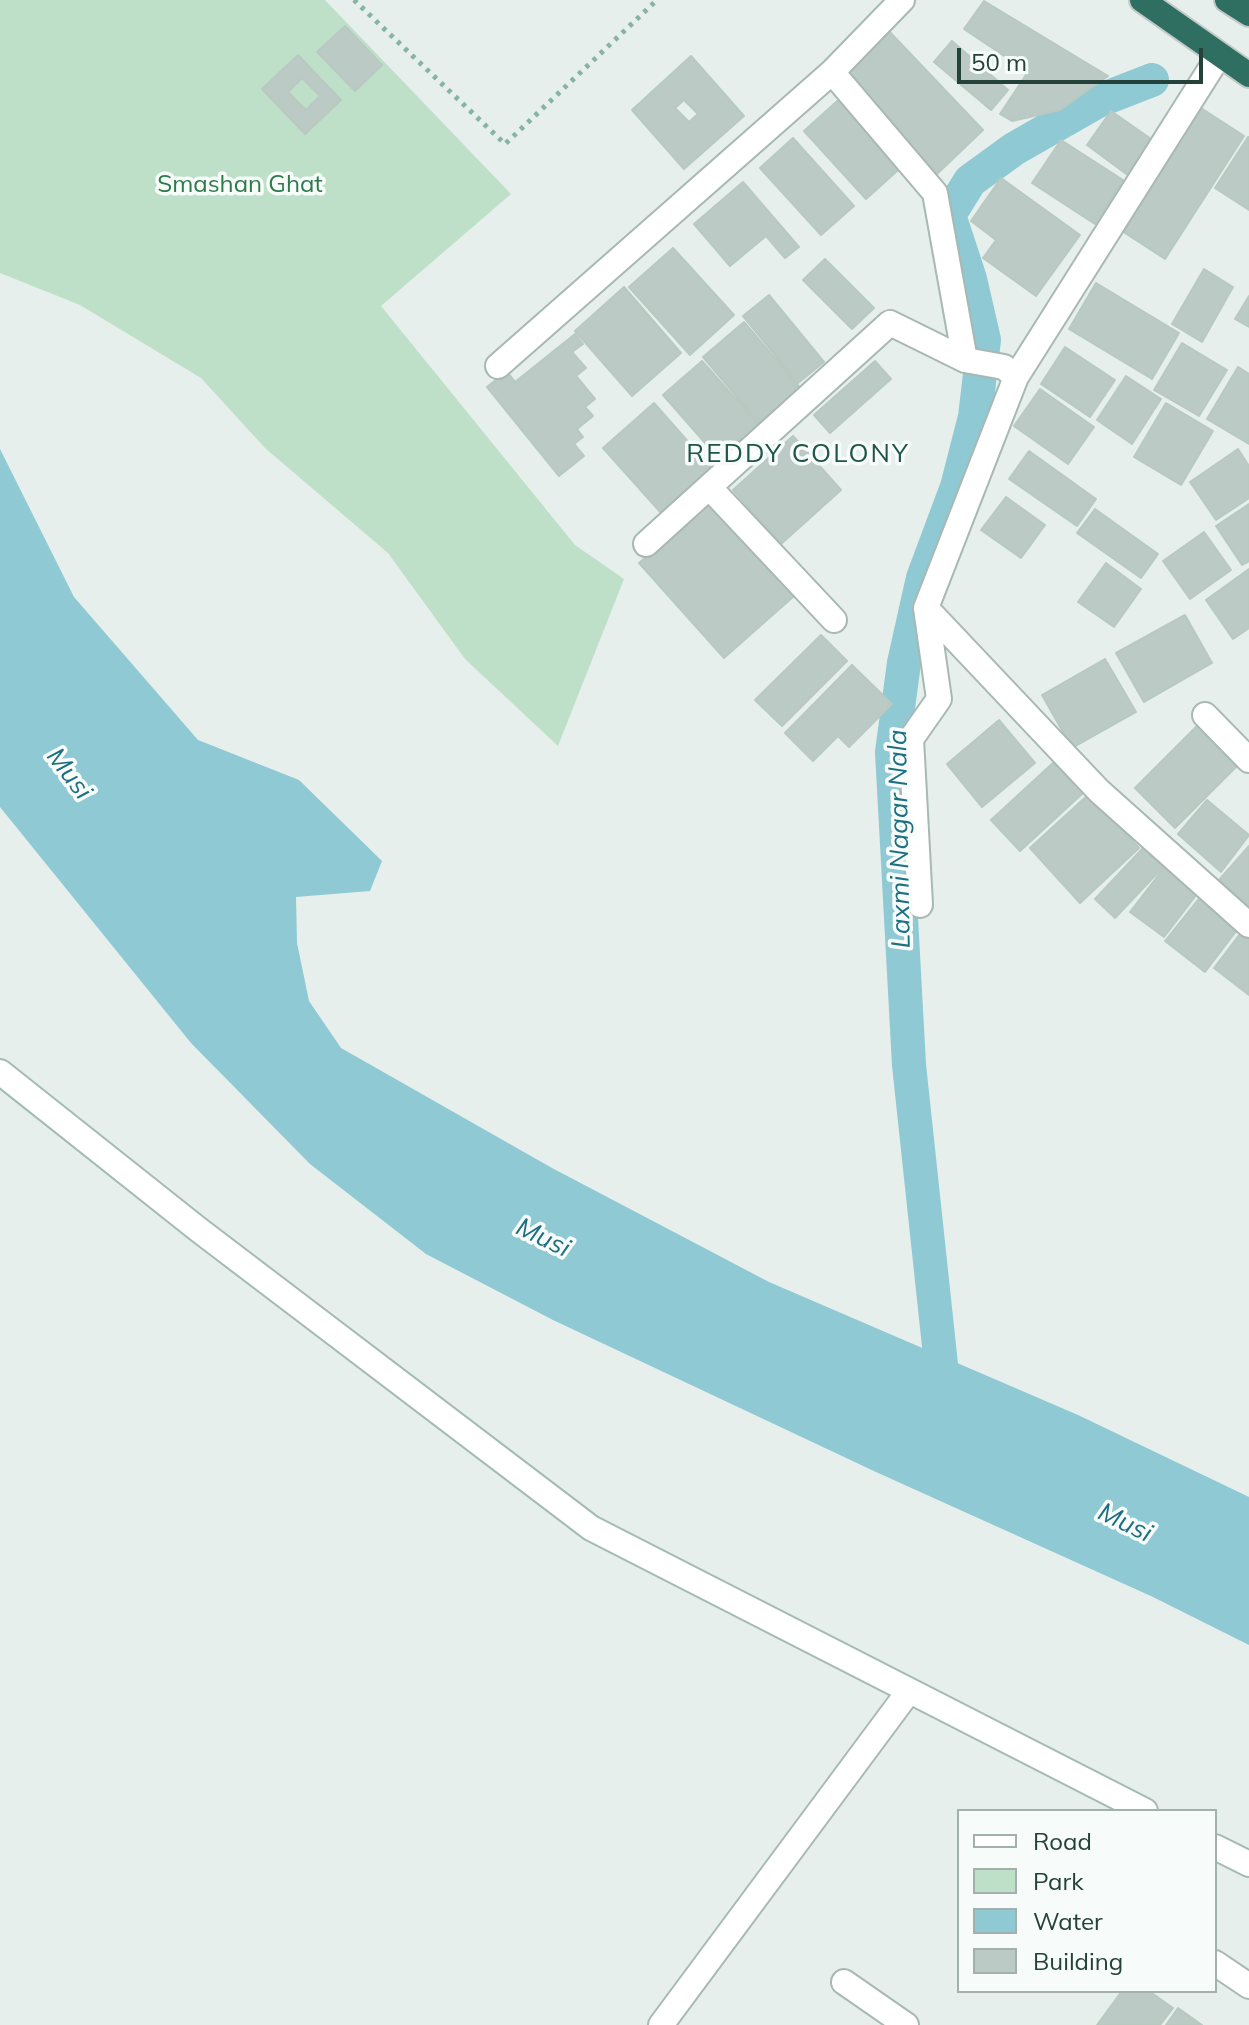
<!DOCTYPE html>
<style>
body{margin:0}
#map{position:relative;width:1249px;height:2025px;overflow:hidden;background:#e6efeb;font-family:Mulish,sans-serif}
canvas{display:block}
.legend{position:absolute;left:957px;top:1809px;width:260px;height:184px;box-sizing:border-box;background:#f7fbf9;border:2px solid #a3b1ad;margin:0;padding:10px 14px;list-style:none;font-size:24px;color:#24423a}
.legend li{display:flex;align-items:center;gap:16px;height:40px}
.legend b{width:40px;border:2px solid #a3b1ad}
.scale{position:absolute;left:957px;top:48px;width:246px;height:36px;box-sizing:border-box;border:4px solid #24423a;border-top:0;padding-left:10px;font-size:24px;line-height:28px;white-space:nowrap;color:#24423a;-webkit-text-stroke:6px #f7fbf9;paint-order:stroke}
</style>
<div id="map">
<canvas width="1249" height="2025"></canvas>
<ul class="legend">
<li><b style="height:10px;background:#fff"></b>Road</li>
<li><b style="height:22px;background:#bfe0c8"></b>Park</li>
<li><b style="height:22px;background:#8ec9d4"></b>Water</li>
<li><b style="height:22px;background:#bbcac4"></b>Building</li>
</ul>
<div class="scale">50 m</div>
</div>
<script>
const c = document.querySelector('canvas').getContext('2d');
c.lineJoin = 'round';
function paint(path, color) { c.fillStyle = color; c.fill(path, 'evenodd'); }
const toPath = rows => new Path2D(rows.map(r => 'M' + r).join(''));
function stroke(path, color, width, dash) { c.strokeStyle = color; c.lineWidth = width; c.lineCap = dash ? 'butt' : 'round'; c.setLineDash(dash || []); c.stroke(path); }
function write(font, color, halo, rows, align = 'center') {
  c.font = font + ' Mulish,sans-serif'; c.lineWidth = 7; c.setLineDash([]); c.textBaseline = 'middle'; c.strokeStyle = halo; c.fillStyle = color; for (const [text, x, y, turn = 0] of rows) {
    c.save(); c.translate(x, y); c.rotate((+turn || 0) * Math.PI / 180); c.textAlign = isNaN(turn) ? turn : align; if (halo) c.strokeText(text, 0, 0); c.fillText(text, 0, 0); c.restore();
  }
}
const green = toPath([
 [0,0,325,0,511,194,381,306,575,545,624,579,558,746,465,659,388,553,265,448,201,378,80,305,0,273]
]);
const water = toPath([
 [0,449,74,597,198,740,299,780,382,861,370,891,296,897,297,943,309,1001,341,1048,552,1168,769,1282,1078,1415,1249,1497,1249,1645,1153,1597,876,1472,553,1320,426,1254,310,1164,191,1043,0,807]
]);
const canal = toPath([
 [945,1402,909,1065,892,752,904,663,923,578,957,487,975,417,984,340,970,279,949,215,970,181,1014,149,1098,101,1152,80]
]);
const building = toPath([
 [984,1,1108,76,1060,110,1012,121,1000,114,1028,72,964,29,984,1],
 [345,26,382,65,355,91,317,52,345,26],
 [885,27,983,130,937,174,839,72,885,27],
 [952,41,1008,90,991,110,934,62,952,41],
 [298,55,341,100,305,134,262,89,298,55],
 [302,78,320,96,306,110,288,92,302,78],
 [691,56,744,116,684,169,632,110,691,56],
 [684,100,698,114,689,122,675,108,684,100],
 [845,94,907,162,866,199,804,131,845,94],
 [1201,108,1244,136,1165,259,1122,231,1201,108],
 [1111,111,1154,141,1129,176,1087,145,1111,111],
 [1248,137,1249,137,1249,210,1215,188,1248,137],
 [793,138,854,206,821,235,760,168,793,138],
 [1061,140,1123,180,1095,224,1032,183,1061,140],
 [1001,178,1080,235,1036,296,983,258,996,240,971,221,1001,178],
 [743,182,799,247,785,258,766,236,730,266,694,224,743,182],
 [673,248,734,315,690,355,629,287,673,248],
 [825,259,874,308,852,329,803,280,825,259],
 [1204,269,1233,287,1202,342,1172,324,1204,269],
 [1096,283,1179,333,1152,379,1069,329,1096,283],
 [624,287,681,353,632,396,575,331,624,287],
 [769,295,824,362,798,383,743,316,769,295],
 [1249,296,1249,327,1235,319,1249,296],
 [744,322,801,389,760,424,703,357,744,322],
 [575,334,583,344,572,352,586,368,576,376,595,399,585,407,593,416,577,429,583,437,574,444,584,456,559,476,487,387,507,371,515,382,575,334],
 [1182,343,1227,370,1199,416,1154,390,1182,343],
 [1065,347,1115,380,1090,417,1041,384,1065,347],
 [702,361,760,426,721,461,663,395,702,361],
 [875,361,891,379,830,433,814,415,875,361],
 [1238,367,1249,374,1249,444,1207,419,1238,367],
 [1126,376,1161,399,1132,444,1097,420,1126,376],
 [1040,389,1094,427,1068,464,1014,426,1040,389],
 [654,403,713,470,662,514,603,448,654,403],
 [1166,403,1213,431,1181,485,1134,457,1166,403],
 [793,436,841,490,781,544,733,490,793,436],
 [1238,449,1249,466,1249,498,1216,520,1190,482,1238,449],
 [1029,451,1096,499,1077,526,1009,479,1029,451],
 [1006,497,1045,525,1021,558,981,530,1006,497],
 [709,501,794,596,724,658,639,563,709,501],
 [1249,504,1249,561,1242,565,1216,526,1249,504],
 [1095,509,1158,554,1141,578,1077,533,1095,509],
 [1204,532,1231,570,1190,599,1163,561,1204,532],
 [1106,563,1141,589,1114,627,1078,602,1106,563],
 [1249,569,1249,628,1233,639,1206,600,1249,569],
 [1185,615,1212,663,1144,702,1116,653,1185,615],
 [821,635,847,661,782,726,755,700,821,635],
 [1105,659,1136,712,1072,748,1042,695,1105,659],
 [852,665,892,704,849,747,838,736,813,761,785,733,852,665],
 [999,720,1035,763,982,807,947,764,999,720],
 [1197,726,1237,766,1175,828,1135,788,1197,726],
 [1054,762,1083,793,1020,851,991,820,1054,762],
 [1089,794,1139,848,1080,903,1030,848,1089,794],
 [1207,800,1249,835,1221,872,1178,834,1207,800],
 [1145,846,1165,865,1115,918,1095,899,1145,846],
 [1249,846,1249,906,1219,880,1249,846],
 [1164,868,1197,894,1164,937,1130,912,1164,868],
 [1201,896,1240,926,1205,972,1165,941,1201,896],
 [1243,930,1249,935,1249,995,1214,968,1243,930],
 [1122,1991,1149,1991,1173,2008,1160,2025,1097,2025,1122,1991],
 [1178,2008,1202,2025,1166,2025,1178,2008]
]);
const path = toPath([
 [354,0,505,144,657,0]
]);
const street = toPath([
 [1218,57,1016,377,926,608,1099,791,1249,925],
 [832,72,935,193,965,360],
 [498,366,832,72,902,0],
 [709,487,834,620],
 [646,544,890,323,965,360,1004,367,1016,377],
 [1205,715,1249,760],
 [920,905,911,739,939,699,926,608],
 [1215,1963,1249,1986],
 [844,1982,906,2025],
 [661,2025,909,1691]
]);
const secondary = toPath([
 [0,1072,199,1230,591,1528,1145,1811],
 [1215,1847,1249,1864]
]);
const highway = toPath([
 [1142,0,1249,75],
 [1227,0,1249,14]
]);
const parkNames = [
 ["Smashan Ghat",240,185]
];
const neighbourhoodNames = [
 ["REDDY COLONY",798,454]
];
const waterNames = [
 ["Musi",69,774,53],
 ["Laxmi Nagar Nala",900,839,-91],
 ["Musi",543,1238,26],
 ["Musi",1125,1523,26]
];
paint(green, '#bfe0c8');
paint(water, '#8ec9d4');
stroke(canal, '#8ec9d4', 34);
paint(building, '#bbcac4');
stroke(building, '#b8c9c2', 2);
stroke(street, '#a8b8b2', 28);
stroke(secondary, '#a4bbb3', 28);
stroke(highway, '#c2cac8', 28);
stroke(path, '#86b3a5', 5, [4, 6]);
stroke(street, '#fff', 24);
stroke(secondary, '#fff', 24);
stroke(highway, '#2f6f62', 24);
write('24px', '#2d7a4b', '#f7fbf9', parkNames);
c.letterSpacing = '2px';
write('26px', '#1f5548', '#f7fbf9', neighbourhoodNames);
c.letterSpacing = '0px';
write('italic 26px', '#1c6f80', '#f7fbf9', waterNames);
</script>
